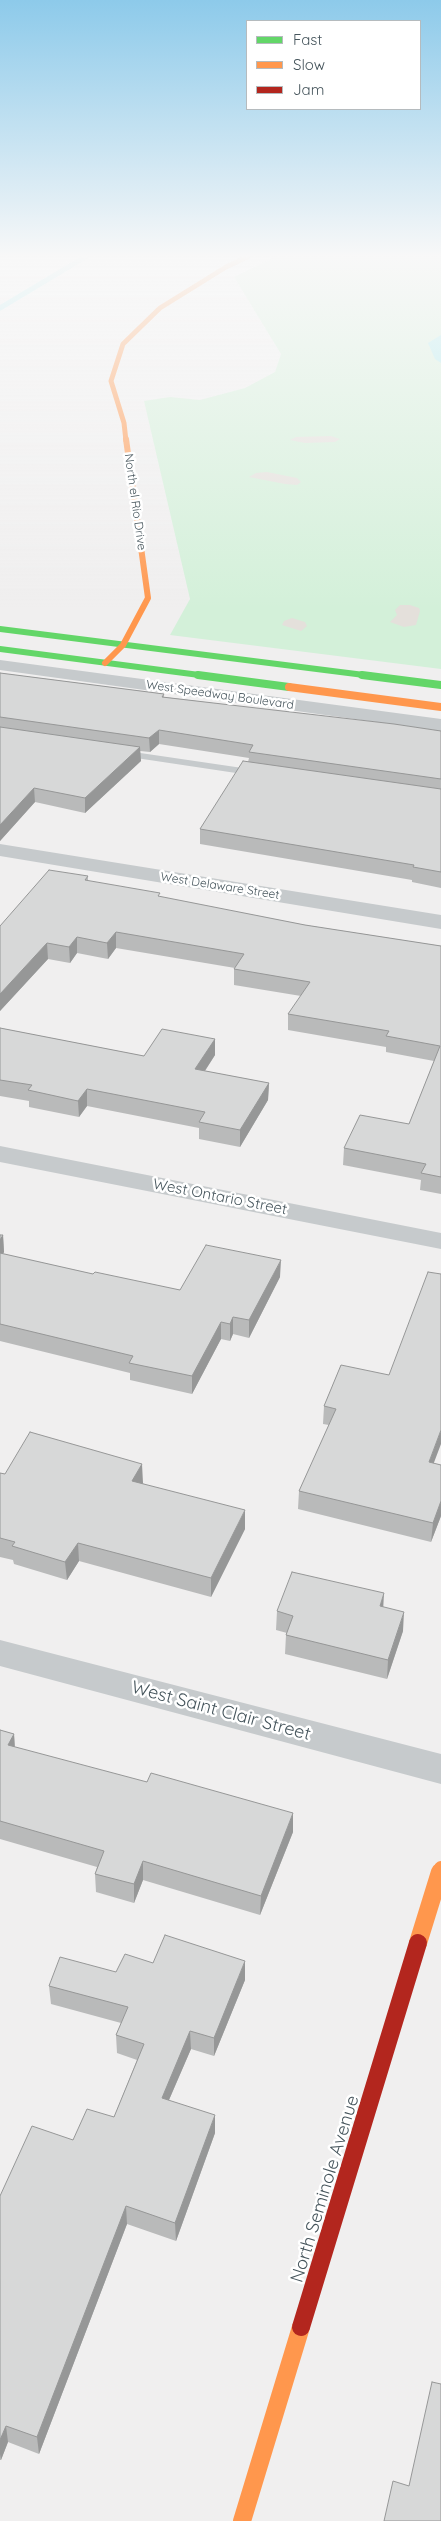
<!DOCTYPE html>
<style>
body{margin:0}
#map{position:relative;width:441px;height:2521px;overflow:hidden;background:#f0efef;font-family:Quicksand,sans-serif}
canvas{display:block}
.legend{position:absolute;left:246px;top:20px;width:175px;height:90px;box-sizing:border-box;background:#fff;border:1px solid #b5bbbe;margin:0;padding:6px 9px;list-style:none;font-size:15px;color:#46555c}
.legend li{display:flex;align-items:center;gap:10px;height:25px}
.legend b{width:25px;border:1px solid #b5bbbe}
</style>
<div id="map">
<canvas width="441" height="2521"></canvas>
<ul class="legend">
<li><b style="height:6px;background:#63d668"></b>Fast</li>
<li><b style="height:6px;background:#ff974d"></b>Slow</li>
<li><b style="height:6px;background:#b3261e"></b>Jam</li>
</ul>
</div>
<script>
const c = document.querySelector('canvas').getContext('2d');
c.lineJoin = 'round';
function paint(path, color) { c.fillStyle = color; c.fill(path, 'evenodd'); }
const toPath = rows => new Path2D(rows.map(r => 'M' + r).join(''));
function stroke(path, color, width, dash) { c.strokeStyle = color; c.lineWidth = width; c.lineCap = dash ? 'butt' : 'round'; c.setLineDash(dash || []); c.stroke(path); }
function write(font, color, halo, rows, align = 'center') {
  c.font = font + ' Quicksand,sans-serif'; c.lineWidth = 5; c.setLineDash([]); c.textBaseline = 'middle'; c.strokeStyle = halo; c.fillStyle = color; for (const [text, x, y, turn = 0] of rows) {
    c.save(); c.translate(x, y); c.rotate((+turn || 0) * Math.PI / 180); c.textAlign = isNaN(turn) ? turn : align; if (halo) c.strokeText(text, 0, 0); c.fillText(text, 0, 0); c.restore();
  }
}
const green = toPath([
 [275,257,441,257,441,669,170,635,190,599,144,401,170,397,200,400,245,388,275,372,281,354,234,277]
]);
const sand = toPath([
 [331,436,340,439,335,442,305,443,290,440,296,437],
 [267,472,297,478,301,482,297,485,285,484,249,477,256,473],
 [400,605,410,605,419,608,420,611,416,625,404,627,390,622,397,615,395,610],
 [292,618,305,622,307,626,301,631,282,625,284,621]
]);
const water = toPath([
 [441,335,441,363,435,359,428,343]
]);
const stream = toPath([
 [0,308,85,257]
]);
const lane = toPath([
 [120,750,256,770,261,773,256,776,116,755,115,753,120,750]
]);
const street = toPath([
 [0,660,441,719,441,731,0,670,0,660],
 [0,844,441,915,441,929,0,856,0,844],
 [0,1146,441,1233,441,1249,0,1162,0,1146],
 [0,1640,441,1754,441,1784,0,1666,0,1640]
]);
const fastFar1 = toPath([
 [0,629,372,676],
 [0,649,207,676]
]);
const fast = toPath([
 [198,675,289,687],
 [362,675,441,685]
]);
const slowFar4 = toPath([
 [126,441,124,423,111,381,123,344,160,308,226,267,247,257]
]);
const slowFar3 = toPath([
 [105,663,123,645,148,598,126,439]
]);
const slowFar2 = toPath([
 [289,687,441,707]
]);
const slowFar1 = toPath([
 [439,1874,441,1868]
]);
const slow = toPath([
 [418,1943,440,1872],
 [242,2521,301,2327]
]);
const jam = toPath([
 [301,2327,418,1943]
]);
const wall = toPath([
 [0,673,164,694,164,697,441,731,441,888,412,882,412,880,200,844,200,829,248,762,249,758,159,744,150,752,140,751,141,761,85,813,35,802,0,841],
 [88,876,88,881,160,897,305,925,441,946,441,1194,420,1190,421,1180,343,1165,344,1148,409,1124,434,1061,386,1052,386,1047,288,1030,288,1014,301,996,234,985,234,969,235,968,116,948,108,959,77,953,70,963,48,959,0,1011,0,926],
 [0,1028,144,1056,215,1039,215,1055,205,1071,269,1083,268,1100,240,1147,199,1139,199,1128,87,1106,79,1117,29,1107,29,1101,0,1096],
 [0,1235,3,1235,4,1252,3,1254,93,1274,180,1290,280,1277,249,1338,233,1334,230,1341,221,1339,192,1394,130,1380,130,1373,0,1341],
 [341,1365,434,1464,441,1465,441,1516,431,1542,298,1509,299,1491,329,1425,323,1424,324,1406],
 [142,1464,142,1483,245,1529,211,1597,79,1561,67,1580,14,1564,13,1560,0,1557,0,1473,5,1474],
 [384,1607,403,1631,387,1679,285,1654,286,1635,287,1633,276,1630,277,1611],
 [0,1730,14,1734,15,1747,293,1832,260,1915,143,1880,134,1903,96,1892,95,1874,97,1867,0,1839],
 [153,1963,245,1980,214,2056,191,2049,169,2100,215,2133,176,2241,127,2224,39,2454,8,2442,1,2460,0,2460,0,2196,73,2140,114,2117,137,2060,117,2053,116,2035,121,2023,51,2004,49,1986,116,1972]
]);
const shadedWall = toPath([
 [159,730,159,744,150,752,149,738],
 [140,747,141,761,85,813,85,798],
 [34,788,35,802,0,841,0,825],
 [116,932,116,948,108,959,107,943],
 [77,937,77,953,70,963,69,947],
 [47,943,48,959,0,1011,0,994],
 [215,1039,215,1055,195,1086,195,1069],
 [269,1083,268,1100,240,1147,240,1130],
 [87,1089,87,1106,79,1117,78,1101],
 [3,1235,4,1252,0,1259,0,1240],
 [281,1260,280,1277,249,1338,249,1320],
 [233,1317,233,1334,230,1341,230,1324],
 [221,1322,221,1339,192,1394,192,1376],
 [441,1430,441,1444,427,1481,429,1462],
 [142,1464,143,1483,132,1499,132,1481],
 [441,1501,441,1516,431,1542,433,1523],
 [245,1510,245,1529,211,1597,211,1578],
 [78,1543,79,1561,67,1580,65,1562],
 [384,1593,383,1612,380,1606],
 [404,1612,403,1631,387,1679,388,1660],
 [14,1734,15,1752,8,1745],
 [293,1813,293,1832,260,1915,261,1896],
 [143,1861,143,1880,134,1903,134,1884],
 [245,1961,245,1980,214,2056,214,2038],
 [190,2031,191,2049,162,2116,162,2098],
 [215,2115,215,2133,176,2241,175,2223],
 [126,2206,127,2224,39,2454,37,2437],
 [6,2426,8,2442,1,2460,0,2454,0,2440]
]);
const building = toPath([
 [0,673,164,694,162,697,394,724,441,731,441,779,249,752,253,745,159,730,149,738,0,717,0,673],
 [0,727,140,747,85,798,34,788,0,825,0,727],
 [243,761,441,789,441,872,413,867,414,865,200,829,243,761],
 [49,870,88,876,85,880,160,893,158,896,305,925,441,946,441,1177,421,1173,426,1164,344,1148,360,1115,409,1124,440,1046,386,1036,389,1031,288,1014,310,982,234,969,244,954,116,932,107,943,77,937,69,947,47,943,0,994,0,926,49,870],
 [0,1028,144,1056,162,1029,215,1039,195,1069,269,1083,240,1130,199,1122,205,1112,87,1089,78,1101,28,1090,32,1085,0,1080,0,1028],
 [0,1235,3,1235,0,1240,0,1235],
 [206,1245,281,1260,249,1320,233,1317,230,1324,221,1322,192,1376,129,1363,133,1356,0,1324,0,1253,93,1274,95,1272,180,1290,206,1245],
 [428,1272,441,1274,441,1430,429,1462,441,1465,441,1501,433,1523,299,1491,336,1409,324,1406,341,1365,389,1375,428,1272],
 [30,1432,142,1464,132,1481,245,1510,211,1578,78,1543,65,1562,12,1546,15,1542,0,1538,0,1473,5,1474,30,1432],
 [292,1572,384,1593,380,1606,404,1612,388,1660,286,1635,293,1616,277,1611,292,1572],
 [0,1730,14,1734,8,1745,147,1782,151,1773,293,1813,261,1896,143,1861,134,1884,95,1874,104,1851,0,1821,0,1730],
 [165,1935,245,1961,214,2038,190,2031,162,2098,215,2115,175,2223,126,2206,37,2437,6,2426,0,2440,0,2196,32,2126,73,2140,87,2109,114,2117,144,2044,116,2035,128,2007,49,1986,60,1957,116,1972,125,1954,153,1963,165,1935],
 [432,2382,441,2384,441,2521,384,2521,393,2481,409,2486,432,2382]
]);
const farStreetnames = [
 ["North el Rio Drive",135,502,82],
 ["West Speedway Boulevard",220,695,8],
 ["West Delaware Street",220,886,9]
];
const streetNames = [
 ["West Ontario Street",220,1197,11]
];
const nearStreetnames = [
 ["West Saint Clair Street",221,1711,15],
 ["North Seminole Avenue",325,2189,-73]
];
paint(green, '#d3f0d9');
paint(sand, '#e4e0db');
paint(water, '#a6eaee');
stroke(stream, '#a6eaee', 5);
paint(lane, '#c6cacc');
paint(street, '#c6cacc');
stroke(fastFar1, '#63d668', 6);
stroke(fast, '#63d668', 8);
stroke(slowFar4, '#ff974d', 5);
stroke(slowFar3, '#ff974d', 6);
stroke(slowFar2, '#ff974d', 8);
stroke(slowFar1, '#ff974d', 14);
stroke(slow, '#ff974d', 18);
stroke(jam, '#b3261e', 18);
paint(wall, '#b9baba');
paint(shadedWall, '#969797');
paint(building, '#d7d8d8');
stroke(building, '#969797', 1);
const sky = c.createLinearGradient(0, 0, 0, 610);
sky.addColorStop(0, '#8dcaea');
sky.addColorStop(0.42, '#f8f8f8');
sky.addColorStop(1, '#f8f8f800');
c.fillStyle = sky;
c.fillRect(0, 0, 441, 610);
write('12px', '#46555c', '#fff', farStreetnames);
write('15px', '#46555c', '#fff', streetNames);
write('18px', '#46555c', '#fff', nearStreetnames);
</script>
